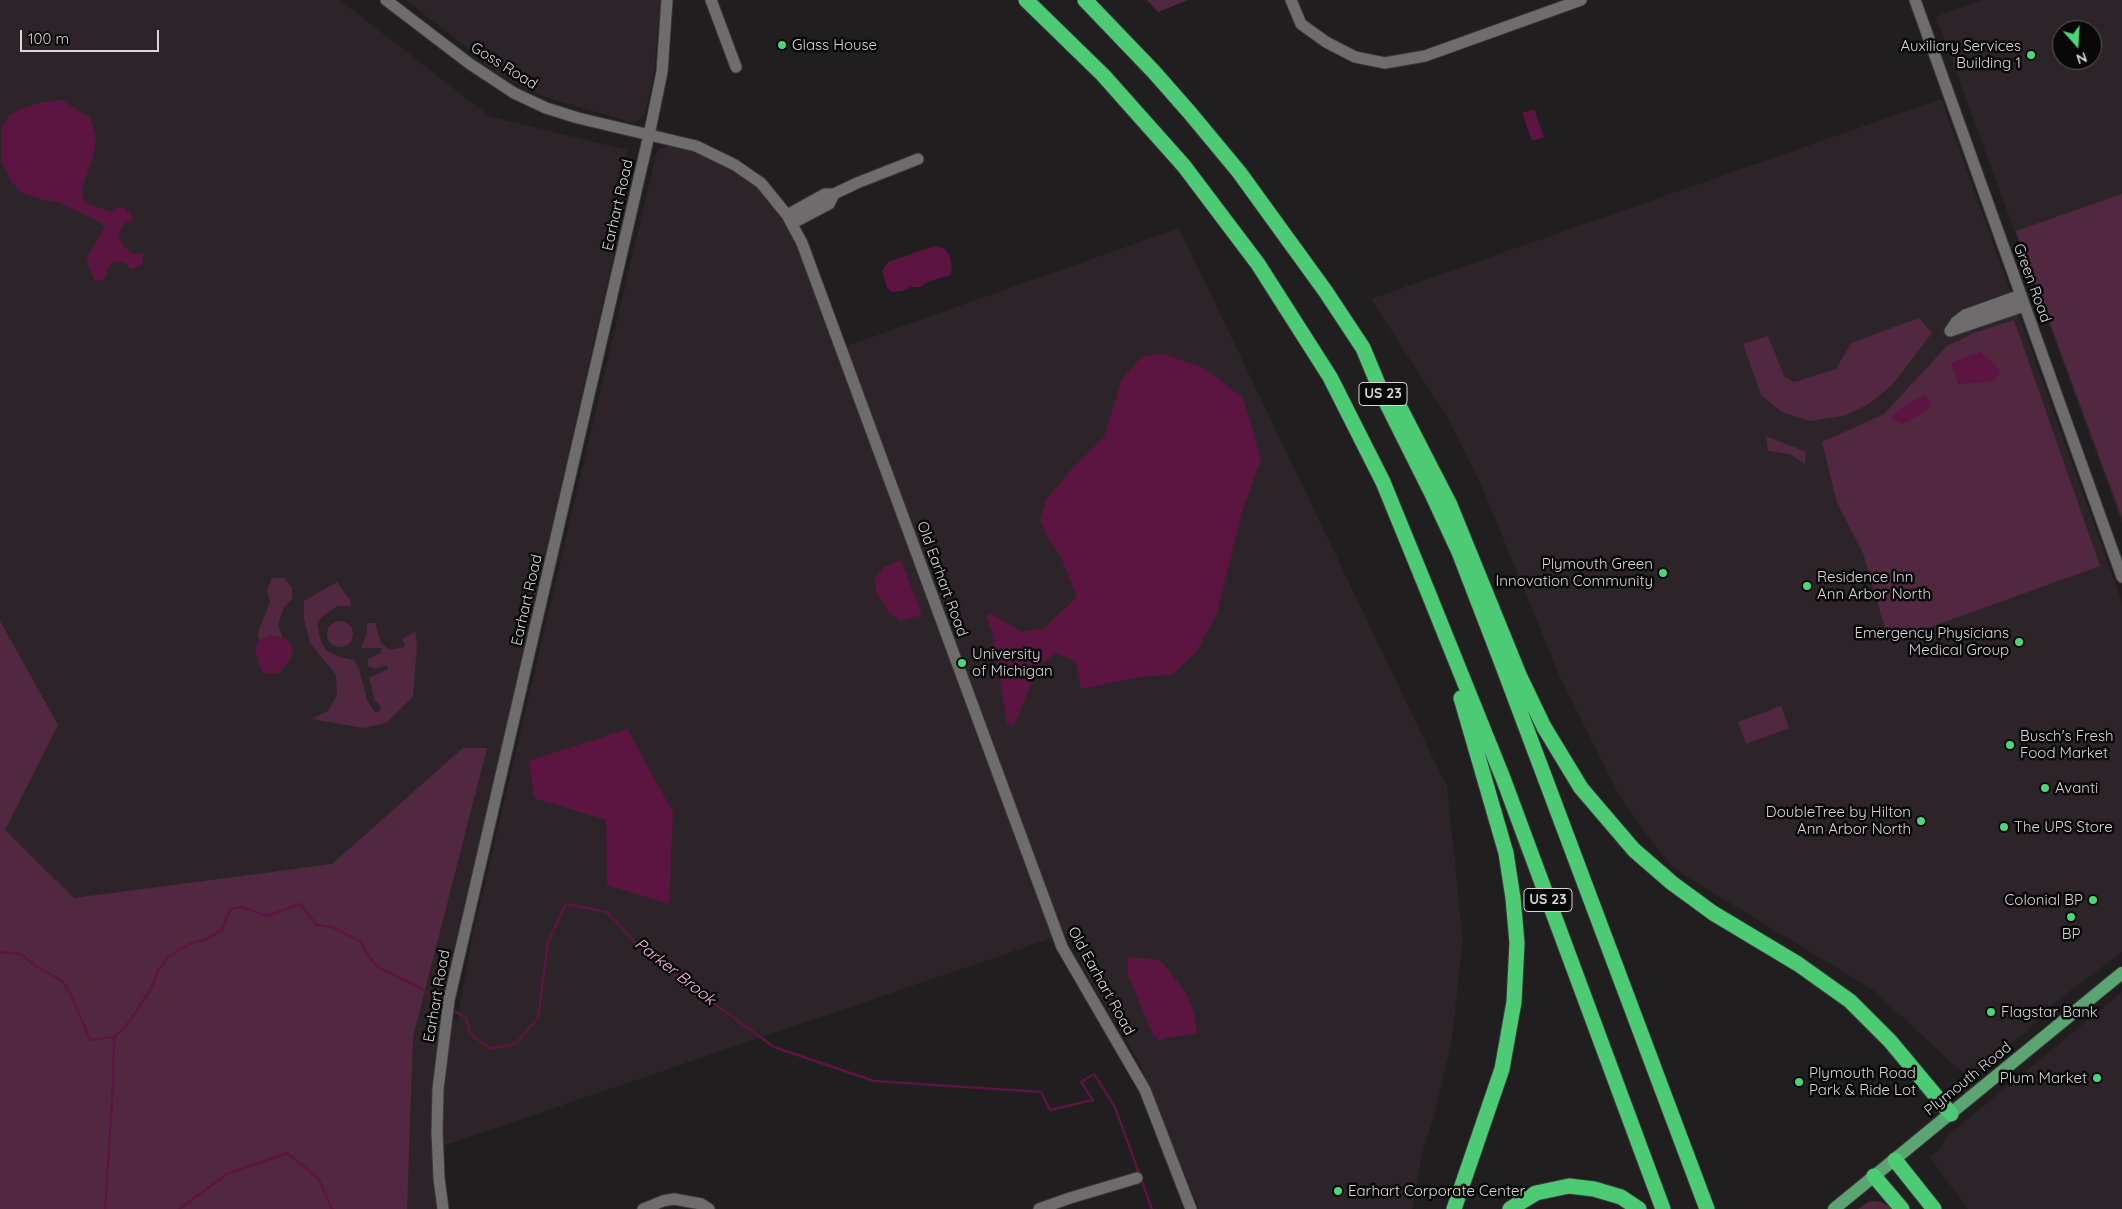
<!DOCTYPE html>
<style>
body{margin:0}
#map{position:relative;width:2122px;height:1209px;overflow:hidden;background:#201e1f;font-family:Quicksand,sans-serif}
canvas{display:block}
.north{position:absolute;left:2052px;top:20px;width:50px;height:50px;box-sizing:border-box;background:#090809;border:1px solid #5c5a5b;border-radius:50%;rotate:161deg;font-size:14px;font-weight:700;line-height:20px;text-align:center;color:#d8d6d7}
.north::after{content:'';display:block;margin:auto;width:18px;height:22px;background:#49d778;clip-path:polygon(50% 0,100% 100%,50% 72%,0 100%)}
.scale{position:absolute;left:20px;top:30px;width:139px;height:22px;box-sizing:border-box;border:2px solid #d8d6d7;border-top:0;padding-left:6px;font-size:15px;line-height:18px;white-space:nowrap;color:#d8d6d7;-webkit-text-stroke:4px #090809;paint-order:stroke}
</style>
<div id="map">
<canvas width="2122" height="1209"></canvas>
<div class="north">N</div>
<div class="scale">100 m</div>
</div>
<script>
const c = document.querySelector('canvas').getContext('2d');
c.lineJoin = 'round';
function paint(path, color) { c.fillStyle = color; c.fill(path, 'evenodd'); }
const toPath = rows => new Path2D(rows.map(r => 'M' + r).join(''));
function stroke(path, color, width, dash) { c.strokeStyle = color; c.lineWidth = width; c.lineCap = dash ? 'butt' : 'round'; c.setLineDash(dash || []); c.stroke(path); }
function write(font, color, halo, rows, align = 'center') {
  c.font = font + ' Quicksand,sans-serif'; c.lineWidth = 5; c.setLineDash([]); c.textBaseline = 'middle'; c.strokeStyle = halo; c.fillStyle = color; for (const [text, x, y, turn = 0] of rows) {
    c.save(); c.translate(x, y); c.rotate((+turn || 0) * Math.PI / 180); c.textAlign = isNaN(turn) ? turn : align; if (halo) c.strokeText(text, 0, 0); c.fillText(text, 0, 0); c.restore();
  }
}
const built = toPath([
 [0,0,340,0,489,116,627,150,614,254,442,1008,457,1021,473,934,656,154,661,149,668,146,700,152,728,165,752,181,767,197,796,237,838,349,1179,228,1447,787,1463,940,1451,1045,1434,1116,1423,1150,1412,1209,1199,1209,1140,1063,1087,975,1067,933,434,1149,441,1209,0,1209],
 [406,0,661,0,654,72,645,115,638,121,630,122,551,99,530,91,492,70,476,55],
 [1981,0,2122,0,2122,524,1936,17],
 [2062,30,2092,30,2092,60,2062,60],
 [1941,99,2122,602,2122,952,2049,1007,2026,1032,1968,1078,1873,990,1687,877,1673,867,1652,842,1618,793,1560,677,1482,487,1449,420,1371,299],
 [2122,992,2122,1209,1968,1209,1929,1157,1938,1151,1947,1136]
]);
const green = toPath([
 [1147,0,1188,0,1158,12],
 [2122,194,2122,518,2016,231],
 [1919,318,1932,333,1892,385,1869,404,1844,416,1810,421,1782,412,1761,395,1743,344,1768,336,1784,376,1794,382,1836,369,1851,343],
 [2014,320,2100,566,1889,642,1863,553,1837,503,1822,442,1884,414,1947,346,1976,332],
 [1766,436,1806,452,1805,464,1790,454,1768,451],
 [272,578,284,578,292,588,292,599,284,607,278,625,283,638,271,636,259,640,258,632,270,603,267,590],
 [337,582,351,601,350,606,337,606,323,616,317,623,321,642,327,651,343,658,354,660,359,669,367,700,375,712,379,712,381,706,375,701,369,678,388,669,387,665,375,669,368,666,368,659,381,653,382,648,361,648,367,633,367,623,375,623,381,643,390,650,404,647,405,645,402,639,415,632,417,645,413,697,386,723,364,728,312,719,328,711,337,695,336,675,310,643,304,619,304,601],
 '327 634a13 13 0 1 1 26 0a13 13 0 1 1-26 0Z',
 [0,621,58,725,5,830,74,898,332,864,463,748,487,748,413,1037,407,1209,0,1209],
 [1781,706,1789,728,1746,744,1738,722],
 [1870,1201,1881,1202,1893,1209,1858,1209]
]);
const water = toPath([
 [62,100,90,118,96,137,94,153,82,189,85,203,112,212,117,208,125,208,134,218,123,225,118,235,124,247,133,254,143,253,142,265,131,269,124,263,115,261,107,268,106,278,95,282,86,259,105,227,101,223,58,202,40,199,21,192,10,180,1,161,1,129,10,115,23,108,43,102],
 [1534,109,1544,137,1532,141,1522,113],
 [934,246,945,249,950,256,952,267,950,275,930,281,920,287,911,287,902,291,892,292,887,288,882,271,888,262],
 [1980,352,2001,370,1995,381,1958,384,1951,363],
 [1164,354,1204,368,1243,398,1261,459,1243,509,1217,614,1196,652,1172,675,1145,676,1081,689,1075,661,1056,653,1038,666,1014,726,1007,724,992,632,986,616,992,614,1022,632,1044,628,1077,597,1061,557,1046,535,1040,519,1046,500,1070,471,1104,437,1122,379,1142,356],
 [1925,395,1931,403,1927,411,1902,424,1890,418,1908,403],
 [901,560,922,615,900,621,888,611,877,594,874,579,885,566],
 [271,636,286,639,293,648,290,660,280,672,271,674,263,672,258,662,255,650,259,640],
 [627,729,673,812,669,904,607,885,606,820,534,798,529,761],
 [1128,957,1155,959,1163,963,1186,993,1194,1013,1197,1033,1171,1037,1160,1041,1153,1035,1128,975]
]);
const stream = toPath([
 [0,952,21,954,34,965,62,981,71,995,90,1040,104,1038,114,1037,126,1026,151,989,158,971,168,957,189,944,206,939,222,930,230,909,242,907,267,916,300,904,317,925,332,927,361,942,370,958,379,968,417,986,445,1004],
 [451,1009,466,1018,470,1034,491,1049,516,1043,538,1018,548,942,566,904,607,912,645,953,774,1047,874,1081,1041,1092,1050,1110,1093,1100,1081,1082,1094,1074,1115,1107,1152,1209],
 [105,1209,113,1085,114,1037],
 [179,1209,227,1174,287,1153,318,1178,332,1209]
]);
const minor = toPath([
 [386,0,470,64,514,93,546,108,578,118,696,146,735,165,761,183,787,215,802,243,1062,947,1145,1090,1191,1209],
 [711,0,736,67],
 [1291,0,1301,24,1326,42,1355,57,1385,63,1425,56,1581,0],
 [1915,0,2122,577],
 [787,215,825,194,834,194,857,183,918,159],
 [793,223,829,204,834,194],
 [1950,331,1956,322,1965,315,2021,295],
 [1950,331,2024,306],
 [443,1209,439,1178,437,1132,438,1089,449,1000,649,135,662,72,667,0],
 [643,1209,663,1201,674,1199,701,1204,709,1209],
 [1039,1209,1070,1198,1137,1178]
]);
const major = toPath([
 [1834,1209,2122,973]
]);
const highway = toPath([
 [1026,0,1103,75,1184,166,1258,264,1330,377,1383,482,1428,592,1503,778,1663,1209],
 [1085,0,1154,72,1190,113,1239,172,1326,292,1363,348,1383,396,1433,496,1459,552,1501,661,1707,1209],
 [1397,402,1450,505,1520,677,1544,727,1581,788,1634,850,1672,883,1713,913,1798,964,1850,1001,1890,1041,1951,1114],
 [1895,1160,1934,1209],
 [1874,1176,1902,1209],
 [1454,1209,1502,1069,1514,1002,1517,943,1513,898,1506,853,1461,698],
 [1510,1209,1536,1193,1569,1186,1594,1189,1621,1197,1639,1209]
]);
const markers = [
 [782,45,5,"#49d778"],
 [2031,55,5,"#49d778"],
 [1663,573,5,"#49d778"],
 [1807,586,5,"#49d778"],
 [2019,642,5,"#49d778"],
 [962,663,5,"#49d778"],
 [2010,745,5,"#49d778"],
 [2045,788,5,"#49d778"],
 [1921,821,5,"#49d778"],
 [2004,827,5,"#49d778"],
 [2093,900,5,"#49d778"],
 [2071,917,5,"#49d778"],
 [1991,1012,5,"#49d778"],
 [2097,1078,5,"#49d778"],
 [1799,1082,5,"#49d778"],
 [1338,1191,5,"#49d778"]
];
const shields = [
 [1383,394,48],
 [1548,900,48]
];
const shieldNames = [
 ["US 23",1383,394],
 ["US 23",1548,900]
];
const poiNames = [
 ["Glass House",792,45],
 ["Auxiliary Services",2021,46,"right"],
 ["Building 1",2021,63,"right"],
 ["Plymouth Green",1653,564,"right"],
 ["Innovation Community",1653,581,"right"],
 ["Residence Inn",1817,577],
 ["Ann Arbor North",1817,594],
 ["Emergency Physicians",2009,633,"right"],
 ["Medical Group",2009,650,"right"],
 ["University",972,654],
 ["of Michigan",972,671],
 ["Busch's Fresh",2020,736],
 ["Food Market",2020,753],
 ["Avanti",2055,788],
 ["DoubleTree by Hilton",1911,812,"right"],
 ["Ann Arbor North",1911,829,"right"],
 ["The UPS Store",2014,827],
 ["Colonial BP",2083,900,"right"],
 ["BP",2071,934,"center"],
 ["Flagstar Bank",2001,1012],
 ["Plymouth Road",1809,1073],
 ["Park & Ride Lot",1809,1090],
 ["Plum Market",2087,1078,"right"],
 ["Earhart Corporate Center",1348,1191]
];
const streetNames = [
 ["Goss Road",504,66,32],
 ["Earhart Road",618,205,-77],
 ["Green Road",2032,283,70],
 ["Old Earhart Road",942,579,70],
 ["Earhart Road",527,600,-77],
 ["Old Earhart Road",1101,981,61],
 ["Earhart Road",437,996,-80],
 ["Plymouth Road",1968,1079,-39]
];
const waterNames = [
 ["Parker Brook",675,972,38]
];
paint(built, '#2c2428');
paint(green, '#51283f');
paint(water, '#5c1441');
stroke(stream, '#5c1441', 2.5);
stroke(minor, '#3b393a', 13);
stroke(major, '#3b393a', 14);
stroke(highway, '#3b393a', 17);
stroke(minor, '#6f6c6d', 11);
stroke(major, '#5aa571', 12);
stroke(highway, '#4ccb74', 15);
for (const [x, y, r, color] of markers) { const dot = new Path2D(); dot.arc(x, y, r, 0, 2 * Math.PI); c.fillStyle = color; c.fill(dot); stroke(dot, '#090809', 2); }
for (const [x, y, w] of shields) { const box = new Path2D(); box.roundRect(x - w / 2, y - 11.5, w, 23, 4); c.fillStyle = '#090809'; c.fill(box); stroke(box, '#d8d6d7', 1); }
write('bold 14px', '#d8d6d7', null, shieldNames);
write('15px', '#d8d6d7', '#090809', poiNames, 'left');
write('15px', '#d8d6d7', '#090809', streetNames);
write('italic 16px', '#fcbbdd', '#090809', waterNames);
</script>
